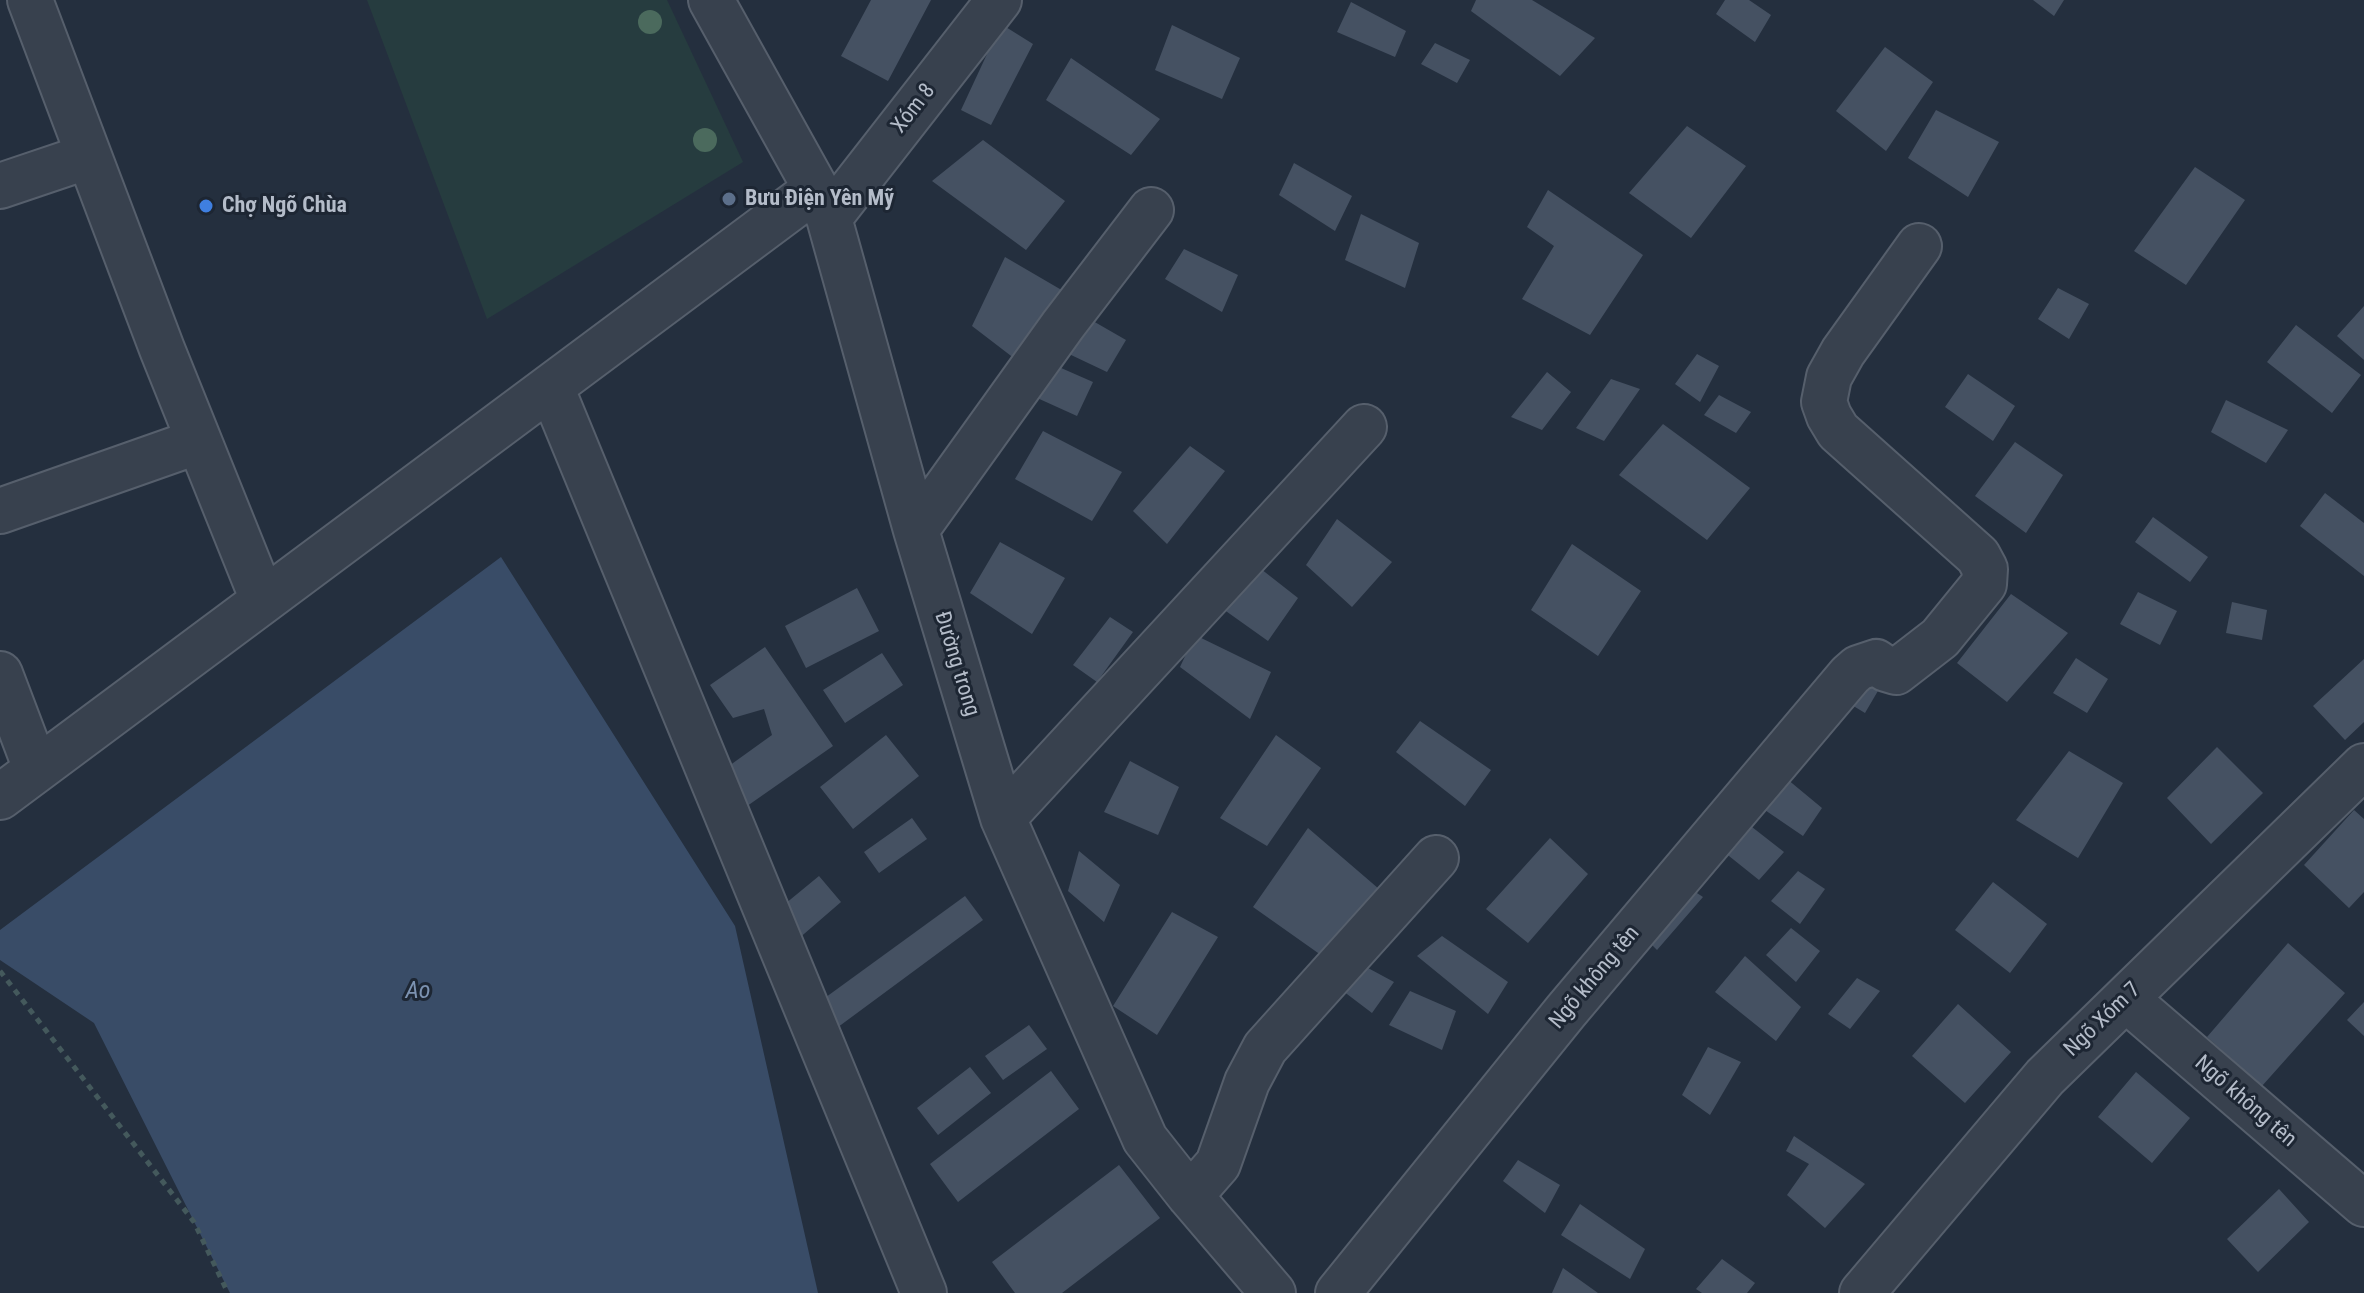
<!DOCTYPE html>
<meta charset="utf-8">
<style>
body{margin:0}
canvas{display:block;background:#242f3e}
</style>
<canvas width="2364" height="1293"></canvas>
<script>
const c = document.querySelector('canvas').getContext('2d');
c.lineJoin = 'round';
function paint(path, color) { c.fillStyle = color; c.fill(path, 'evenodd'); }
const toPath = rows => new Path2D(rows.map(r => 'M' + r).join(''));
function stroke(path, color, width, dash) { c.strokeStyle = color; c.lineWidth = width; c.lineCap = dash ? 'butt' : 'round'; c.setLineDash(dash || []); c.stroke(path); }
function write(font, color, halo, rows, align = 'center') {
  c.font = font + ' "Roboto Condensed",sans-serif'; c.lineWidth = 6; c.setLineDash([]); c.textBaseline = 'middle'; c.strokeStyle = halo; c.fillStyle = color; for (const [text, x, y, turn = 0] of rows) {
    c.save(); c.translate(x, y); c.rotate((+turn || 0) * Math.PI / 180); c.textAlign = isNaN(turn) ? turn : align; if (halo) c.strokeText(text, 0, 0); c.fillText(text, 0, 0); c.restore();
  }
}
const green = toPath([
 [367,0,667,0,743,162,487,319]
]);
const water = toPath([
 [501,557,735,926,818,1293,230,1293,94,1023,0,960,0,930]
]);
const building = toPath([
 [871,0,931,0,888,81,841,56],
 [1476,0,1532,0,1595,38,1560,76,1471,11],
 [1725,0,1749,0,1771,15,1755,42,1716,14],
 [2033,0,2064,0,2054,16],
 [1351,2,1406,31,1395,57,1337,32],
 [1001,24,1033,44,991,125,961,110],
 [1172,25,1240,58,1222,99,1155,70],
 [1435,43,1470,60,1457,83,1421,64],
 [1885,47,1933,82,1886,151,1836,111],
 [1071,58,1160,119,1131,155,1046,100],
 [1936,110,1999,142,1968,197,1908,158],
 [1687,126,1746,166,1691,238,1629,193],
 [983,140,1065,201,1026,250,932,181],
 [1294,163,1352,196,1335,231,1279,195],
 [2195,167,2245,200,2186,285,2134,251],
 [1548,190,1643,255,1590,335,1522,299,1554,246,1527,227],
 [1361,214,1419,243,1405,288,1345,260],
 [1184,249,1238,275,1222,312,1165,279],
 [1005,257,1065,292,1019,362,972,326],
 [2058,288,2089,304,2069,339,2038,319],
 [2364,306,2364,360,2337,336],
 [1086,317,1126,340,1107,372,1069,354],
 [2296,325,2361,375,2332,413,2267,362],
 [1697,354,1719,366,1700,402,1675,384],
 [1052,364,1093,382,1077,416,1035,397],
 [1547,372,1571,392,1542,430,1511,417],
 [1968,374,2015,406,1993,441,1945,407],
 [1611,379,1640,389,1604,441,1576,428],
 [1719,395,1751,412,1736,433,1704,415],
 [2226,400,2288,430,2266,463,2211,432],
 [1663,424,1750,488,1707,540,1619,475],
 [1043,431,1122,472,1092,521,1015,479],
 [2015,442,2063,475,2026,533,1975,496],
 [1190,446,1225,471,1167,544,1133,511],
 [2325,493,2364,523,2364,576,2300,526],
 [2153,517,2208,557,2190,582,2135,542],
 [1337,519,1392,562,1352,607,1306,565],
 [1000,542,1065,578,1032,634,970,593],
 [1572,544,1641,591,1598,656,1531,610],
 [1261,569,1298,598,1268,641,1223,609],
 [857,588,879,631,806,668,785,626],
 [2138,592,2177,611,2160,645,2120,624],
 [2011,594,2068,633,2007,702,1957,663],
 [2232,602,2267,610,2262,640,2226,633],
 [1110,617,1133,632,1097,682,1073,665],
 [1195,635,1271,672,1250,719,1180,667],
 [765,647,833,746,740,811,715,776,772,735,764,709,733,718,710,685],
 [882,653,903,685,845,723,823,690],
 [2076,658,2108,679,2087,713,2053,693],
 [2364,659,2364,722,2345,740,2313,706],
 [1882,684,1865,713,1827,690],
 [1420,721,1491,770,1465,806,1396,752],
 [886,735,919,776,853,829,820,787],
 [1276,735,1321,768,1267,846,1220,818],
 [2217,747,2263,793,2211,844,2167,798],
 [2069,751,2123,783,2078,858,2016,820],
 [1130,761,1179,787,1158,835,1104,812],
 [1787,779,1822,808,1803,836,1759,806],
 [2354,810,2364,819,2364,892,2349,908,2304,865],
 [912,818,927,839,879,873,864,852],
 [1752,827,1784,852,1759,880,1724,852],
 [1308,828,1379,889,1328,960,1253,907],
 [1550,838,1588,874,1528,943,1486,909],
 [1079,851,1120,885,1104,922,1068,891],
 [1798,871,1825,889,1800,924,1771,901],
 [819,876,841,902,797,940,774,913],
 [1671,876,1703,897,1657,950,1631,924],
 [1993,882,2047,924,2010,973,1955,930],
 [965,896,983,920,830,1033,811,1008],
 [1172,912,1218,937,1157,1035,1113,1006],
 [1791,928,1820,951,1796,982,1766,955],
 [1442,936,1508,982,1488,1014,1417,956],
 [2288,943,2345,993,2262,1086,2207,1037],
 [1745,956,1801,1007,1776,1041,1715,992],
 [1368,968,1394,982,1372,1013,1343,991],
 [1857,978,1880,991,1850,1029,1828,1014],
 [1410,991,1456,1011,1442,1050,1389,1025],
 [2364,1002,2364,1036,2347,1020],
 [1958,1004,2011,1052,1965,1103,1912,1056],
 [1029,1025,1047,1049,1003,1080,985,1056],
 [1708,1047,1741,1062,1710,1115,1682,1095],
 [970,1067,991,1093,938,1135,917,1108],
 [1051,1071,1079,1109,958,1202,930,1164],
 [2136,1072,2190,1118,2152,1163,2098,1117],
 [1794,1136,1865,1184,1825,1228,1787,1195,1809,1164,1786,1151],
 [1518,1160,1560,1185,1545,1213,1503,1181],
 [1119,1165,1160,1218,1062,1293,1015,1293,992,1262],
 [2279,1189,2309,1222,2258,1272,2227,1239],
 [1580,1204,1645,1249,1630,1279,1561,1235],
 [1722,1259,1755,1283,1747,1293,1702,1293,1696,1289],
 [1563,1268,1598,1293,1552,1293]
]);
const path = toPath([
 [0,971,194,1222,228,1293]
]);
const minor = toPath([
 [30,0,162,349,263,600],
 [711,0,816,189,829,218,916,530,1003,818,1145,1139,1190,1196,1273,1293],
 [0,186,89,156],
 [829,218,999,0],
 [551,387,924,1293],
 [0,511,199,441],
 [916,530,1063,325,1151,210],
 [0,674,36,769],
 [0,797,816,189],
 [1003,818,1364,427],
 [2126,999,2364,1204],
 [1190,1196,1218,1164,1247,1082,1265,1048,1436,858],
 [1338,1293,1566,1011,1850,675,1858,668,1876,662,1886,669,1896,672,1940,638,1984,584,1985,569,1978,556,1838,431,1829,416,1824,402,1829,377,1843,352,1919,246],
 [1862,1293,2045,1077,2364,766]
]);
const trees = [
 [650,22],
 [705,140]
];
const markers = [
 [729,199,8,"#5c6f8a"],
 [206,206,8,"#3f7fe0"]
];
const streetNames = [
 ["Xóm 8",914,109,-52],
 ["Đường trong",956,664,73],
 ["Ngõ không tên",1595,978,-50],
 ["Ngõ Xóm 7",2103,1020,-44],
 ["Ngõ không tên",2245,1102,41]
];
const poiNames = [
 ["Bưu Điện Yên Mỹ",745,199],
 ["Chợ Ngõ Chùa",222,206]
];
const waterNames = [
 ["Ao",418,992]
];
paint(green, '#263c3f');
paint(water, '#394c67');
paint(building, '#455162');
stroke(minor, '#565f6c', 48);
stroke(path, '#44595c', 5, [6, 6]);
stroke(minor, '#38414e', 44);
c.fillStyle = '#4b6a5d';
for (const [x, y] of trees) { c.beginPath(); c.arc(x, y, 12, 0, 2 * Math.PI); c.fill(); }
for (const [x, y, r, color] of markers) { const dot = new Path2D(); dot.arc(x, y, r, 0, 2 * Math.PI); c.fillStyle = color; c.fill(dot); stroke(dot, '#1d2633', 3); }
write('22px', '#b4bcc9', '#1d2633', streetNames);
write('bold 22px', '#b4bcc9', '#1d2633', poiNames, 'left');
write('italic 24px', '#7c92b1', '#1d2633', waterNames);
</script>
